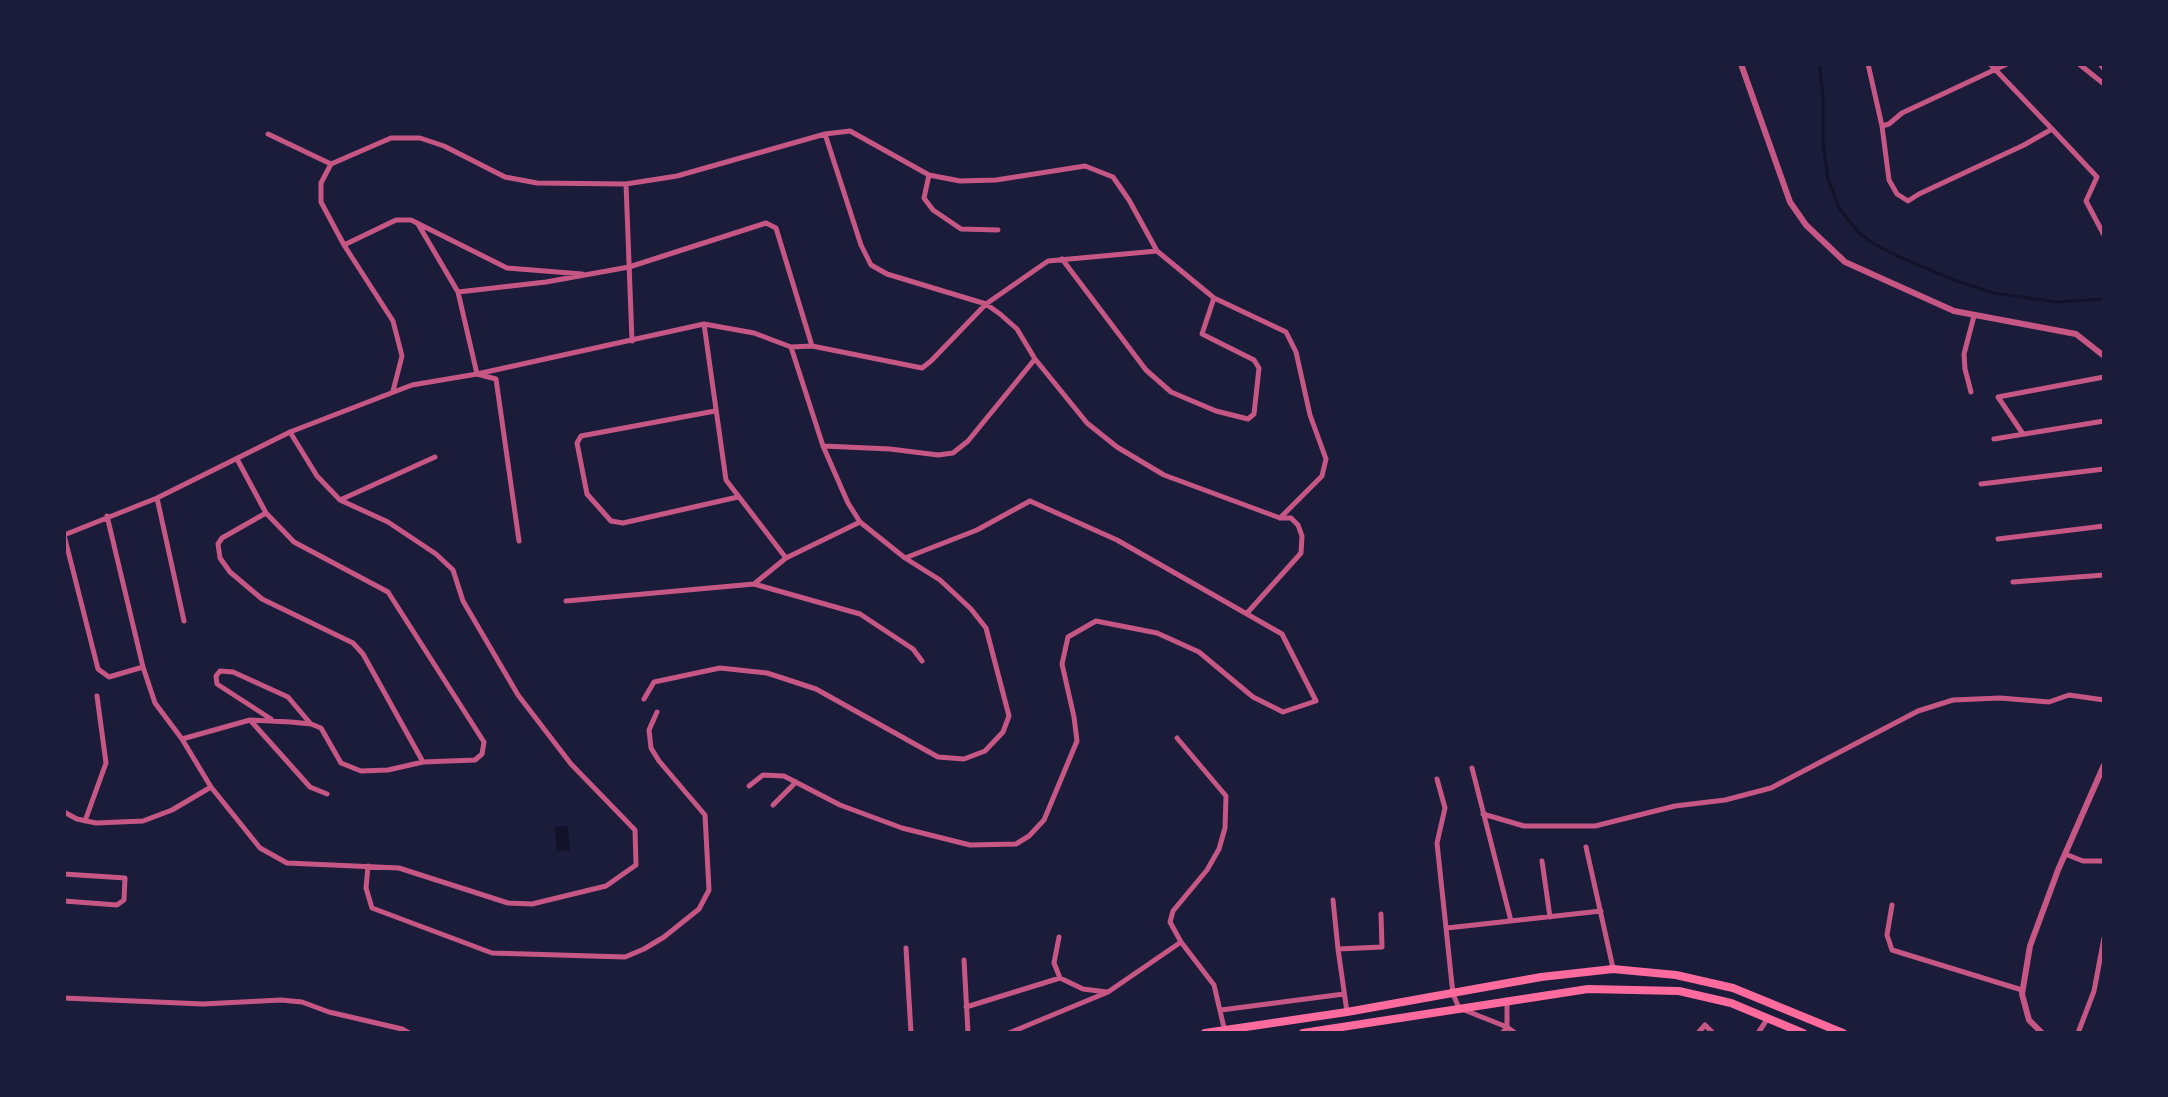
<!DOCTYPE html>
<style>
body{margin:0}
#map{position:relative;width:2168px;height:1097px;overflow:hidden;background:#1b1b3a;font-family:"Open Sans",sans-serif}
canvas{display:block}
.frame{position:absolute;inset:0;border:66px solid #1b1b3a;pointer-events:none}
</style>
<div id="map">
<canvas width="2168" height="1097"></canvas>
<div class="frame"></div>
</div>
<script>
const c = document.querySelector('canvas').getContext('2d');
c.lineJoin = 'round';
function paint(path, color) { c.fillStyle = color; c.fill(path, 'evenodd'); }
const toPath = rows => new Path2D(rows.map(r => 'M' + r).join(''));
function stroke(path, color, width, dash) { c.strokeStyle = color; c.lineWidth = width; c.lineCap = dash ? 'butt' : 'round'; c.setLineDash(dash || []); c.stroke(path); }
const water = toPath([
 [568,826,570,850,557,851,555,827]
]);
const stream = toPath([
 [1819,64,1823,95,1823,144,1828,179,1839,208,1858,232,1874,244,1900,257,1954,280,1994,293,2056,302,2104,299]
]);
const minor = toPath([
 [1868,64,1882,126,1889,180,1897,194,1908,201,1919,194,2024,145,2052,129,2097,177,2086,201,2104,235],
 [1990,64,2052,129],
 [2079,64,2104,84],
 [2100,64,2104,69],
 [1882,126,1889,124,1902,113,2007,64],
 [268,134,331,164],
 [825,134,861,245,871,265,887,274,986,304,1000,314,1017,329,1035,359,1087,423,1117,447,1164,475,1280,518,1291,518,1298,525,1302,536,1301,553,1248,612],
 [929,175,924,198,933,210,961,229,998,230],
 [626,184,632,341],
 [418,224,458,292,477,374,496,379,519,541],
 [344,245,396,220,411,220,507,268,582,274],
 [1062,259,1146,370,1171,392,1216,411,1248,419,1254,414,1259,368,1254,360,1202,334,1214,298],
 [458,292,546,282,629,267,766,223,776,228,812,346],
 [704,324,726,480,786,558],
 [393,391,402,356,393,321,344,245,321,202,321,183,331,164,391,138,420,138,444,146,505,177,537,183,626,184,677,176,825,134,850,131,929,175,960,181,996,180,1085,166,1113,177,1129,200,1157,251,1214,298,1286,332,1296,352,1310,415,1326,459,1322,476,1280,518],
 [1971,392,1965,369,1964,354,1974,316],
 [715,411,581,436,577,443,587,494,611,521,623,523,738,497],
 [2023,434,1998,397,2104,377],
 [1994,439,2104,421],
 [823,446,890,449,938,455,953,453,968,441,1035,359],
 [1981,484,2104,469],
 [157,498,184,621],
 [340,500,435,457],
 [266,513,222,538,218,544,220,558,230,572,262,599,353,643,363,654,423,762],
 [107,516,143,667,155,703,182,739,211,787,260,848,287,863,399,868,508,903,532,904,606,886,636,865,635,830,571,764,518,695,463,601,453,570,436,554,388,522,340,500,317,476,290,432],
 [64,535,157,498,290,432,412,385,477,374,704,324,754,333,791,347,812,346,922,368,931,361,986,304,1048,261,1157,251],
 [64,535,98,669,109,677,143,667],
 [1998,539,2104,526],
 [2013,582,2104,575],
 [754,584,860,614,913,649,922,661],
 [566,601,754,584,786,558,860,522],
 [644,699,654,682,720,668,767,673,816,689,938,757,964,759,985,751,1003,732,1009,716,986,628,971,609,940,580,905,558,860,522,848,503,823,446,791,347],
 [271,719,217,684,216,676,220,671,233,672,288,697,310,723],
 [251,721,310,787,327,794],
 [1177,738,1226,796,1225,828,1219,849,1207,870,1173,911,1170,922,1181,942,1214,985,1225,1032],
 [182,739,250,720,291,722,311,724,321,728,341,763,361,771,388,770,423,762,475,760,482,754,484,742,388,592,294,542,266,513,237,459],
 [1472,768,1511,921],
 [1437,779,1445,808,1437,843,1453,994,1459,1008,1507,1027,1515,1033],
 [749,786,763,775,784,776,840,805,902,828,970,845,1016,844,1029,836,1044,820,1077,741,1074,717,1062,664,1068,637,1096,621,1157,633,1199,652,1253,697,1283,712,1316,701,1282,634,1117,540,1030,501,977,530,905,558],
 [773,805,796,782],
 [64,812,77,819,96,823,143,821,172,810,211,787],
 [1483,814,1524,826,1595,826,1675,806,1725,800,1771,788,1918,711,1953,700,2000,698,2049,702,2069,695,2104,700],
 [85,821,106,763,97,696],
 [1586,847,1613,968],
 [2065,854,2083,861,2104,861],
 [1542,861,1550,917],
 [368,866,366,888,372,908,492,953,625,957,644,949,664,937,699,909,709,890,705,815,659,761,651,748,649,730,657,712],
 [64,874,125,878,124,900,117,905,64,901],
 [1333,900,1338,949],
 [1892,905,1887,935,1892,950,2022,990],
 [1447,928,1601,911],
 [1059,937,1054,963,1060,978,1083,989,1107,992],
 [906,948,911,1033],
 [964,960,968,1033],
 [64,998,203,1004,281,1000,302,1002,329,1012,402,1029,409,1033],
 [1507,1000,1507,1027],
 [966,1007,1060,978],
 [1221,1010,1344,994],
 [1347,1012,1338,949,1382,947,1381,914],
 [1009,1033,1108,992,1181,942],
 [1502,1033,1507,1027],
 [1698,1033,1705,1025,1713,1033],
 [1758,1033,1768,1018],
 [2078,1033,2094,991,2104,938]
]);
const tertiary = toPath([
 [1741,64,1790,202,1806,225,1845,262,1954,311,2076,334,2104,356],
 [2042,1033,2029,1020,2022,994,2030,946,2058,870,2104,765]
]);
const primary = toPath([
 [1205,1033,1347,1012,1541,977,1613,969,1676,975,1733,988,1843,1033],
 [1303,1033,1588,989,1679,991,1731,1003,1803,1033]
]);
paint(water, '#12122b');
stroke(stream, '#12122b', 3);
stroke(minor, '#c65784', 5);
stroke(tertiary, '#c65784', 6);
stroke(primary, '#ff6b9d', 8);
</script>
